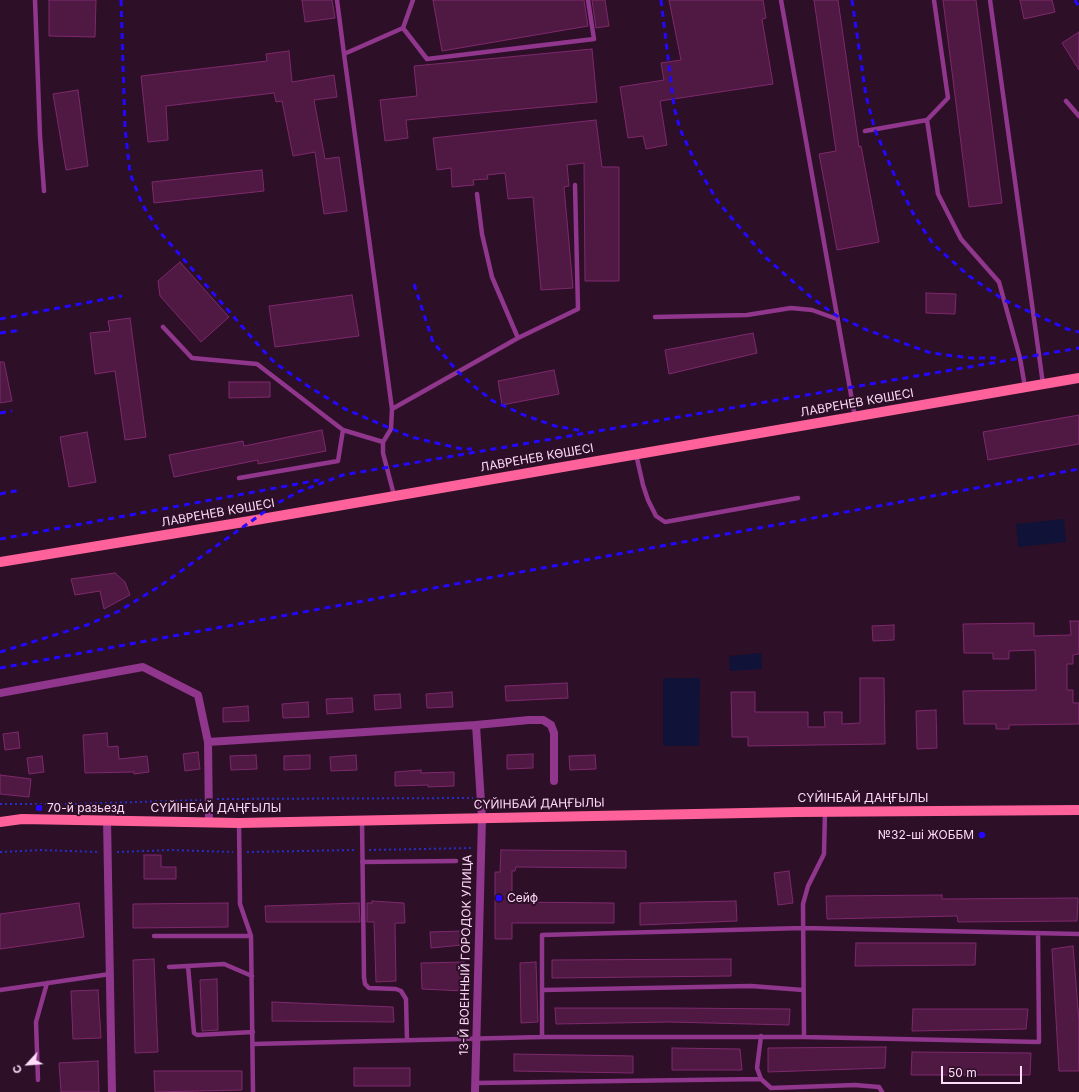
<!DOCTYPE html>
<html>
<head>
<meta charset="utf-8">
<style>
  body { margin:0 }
  #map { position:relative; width:1079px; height:1092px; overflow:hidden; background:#2d0f28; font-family:Inter,sans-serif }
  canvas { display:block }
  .north { position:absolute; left:8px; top:1044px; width:40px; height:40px; -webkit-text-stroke:3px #2d0f28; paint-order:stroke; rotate:244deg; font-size:11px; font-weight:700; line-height:16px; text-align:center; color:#ffdbfa }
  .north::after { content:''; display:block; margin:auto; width:14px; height:18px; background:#ffdbfa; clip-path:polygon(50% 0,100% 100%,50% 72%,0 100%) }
  .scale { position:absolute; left:941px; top:1066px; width:81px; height:18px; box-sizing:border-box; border:2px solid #ffdbfa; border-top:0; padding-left:5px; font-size:12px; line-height:14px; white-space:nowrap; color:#ffdbfa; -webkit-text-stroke:3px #2d0f28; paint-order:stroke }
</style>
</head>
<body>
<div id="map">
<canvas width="1079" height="1092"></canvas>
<div class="north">С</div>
<div class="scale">50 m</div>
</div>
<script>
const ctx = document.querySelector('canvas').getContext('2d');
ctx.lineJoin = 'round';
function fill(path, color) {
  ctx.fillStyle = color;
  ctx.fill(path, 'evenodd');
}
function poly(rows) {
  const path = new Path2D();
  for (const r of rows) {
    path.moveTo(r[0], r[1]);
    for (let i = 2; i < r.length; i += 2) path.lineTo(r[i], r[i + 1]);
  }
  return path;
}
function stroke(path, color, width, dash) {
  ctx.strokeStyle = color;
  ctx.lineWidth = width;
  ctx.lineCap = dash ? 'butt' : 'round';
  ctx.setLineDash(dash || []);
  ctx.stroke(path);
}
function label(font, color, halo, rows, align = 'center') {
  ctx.font = font + ' Inter,sans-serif';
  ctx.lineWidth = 4;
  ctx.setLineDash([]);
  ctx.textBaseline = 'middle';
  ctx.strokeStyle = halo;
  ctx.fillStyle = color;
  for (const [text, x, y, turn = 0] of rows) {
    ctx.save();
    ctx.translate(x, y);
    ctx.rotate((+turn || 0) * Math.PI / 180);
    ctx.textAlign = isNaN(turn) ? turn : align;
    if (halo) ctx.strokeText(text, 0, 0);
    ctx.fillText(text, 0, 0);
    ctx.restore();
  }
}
fill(poly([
  [1064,519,1066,542,1018,547,1016,524],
  [761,653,762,669,730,671,729,656],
  [663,678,700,678,699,746,663,746]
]), '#111238');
const building = poly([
  [49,0,96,0,95,37,49,36,49,0],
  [302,0,332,0,335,18,305,22,302,0],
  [433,0,584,0,588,26,442,51,433,0],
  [592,0,605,0,609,26,596,28,592,0],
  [669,0,763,0,766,18,762,19,773,84,660,101,667,145,646,149,643,136,628,138,620,87,664,80,661,63,681,60,669,0],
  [814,0,838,0,859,147,861,146,879,242,837,250,819,154,836,151,814,0],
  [943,0,976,0,1002,203,969,207,943,0],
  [1020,0,1052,0,1055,12,1024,19,1020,0],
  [1079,32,1079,70,1062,43,1079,32],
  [592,49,597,102,406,120,408,138,385,141,380,100,417,96,414,66,592,49],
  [289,51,292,82,334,75,337,97,314,100,325,159,339,157,347,211,324,214,315,152,293,156,282,101,276,102,274,93,166,106,168,140,148,142,141,76,267,61,266,54,289,51],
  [78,90,88,166,66,170,53,94,78,90],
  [596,120,602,167,619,167,619,281,585,281,584,163,567,165,569,186,564,187,573,288,541,290,533,197,508,199,505,173,487,175,488,179,473,180,474,185,452,187,451,168,437,170,433,138,596,120],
  [262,170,264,191,154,203,152,182,262,170],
  [180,262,229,317,201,342,160,296,158,281,180,262],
  [926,293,956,294,955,314,926,313,926,293],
  [352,295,359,336,275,347,269,306,352,295],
  [130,318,146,437,125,440,115,371,95,374,90,333,110,331,108,321,130,318],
  [753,333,757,353,669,374,665,350,753,333],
  [0,362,4,362,12,401,0,403,0,362],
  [554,370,559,394,502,405,498,381,554,370],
  [229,382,270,382,270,397,229,398,229,382],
  [1079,415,1079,444,988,460,983,432,1079,415],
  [322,430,326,451,258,464,258,460,174,477,169,455,243,441,244,446,322,430],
  [87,432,96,482,69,487,60,437,87,432],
  [115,573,125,582,130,595,104,609,100,591,75,595,71,579,115,573],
  [1070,621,1079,621,1079,654,1073,655,1073,664,1067,664,1067,690,1073,690,1073,703,1079,703,1079,724,1009,725,1009,729,996,729,996,724,964,724,963,691,1036,690,1035,650,1009,651,1009,659,993,659,993,653,964,653,963,624,1034,623,1034,636,1071,635,1070,621],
  [894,625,894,640,873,641,872,626,894,625],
  [860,678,884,678,885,744,748,746,748,737,732,737,731,692,755,692,755,712,808,712,808,727,825,727,824,712,842,712,842,724,860,723,860,678],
  [567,683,568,698,506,701,505,686,567,683],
  [452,692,453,707,427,708,426,694,452,692],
  [400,694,401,708,375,710,374,695,400,694],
  [352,698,353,712,327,714,326,699,352,698],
  [308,702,309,717,283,718,282,704,308,702],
  [248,706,249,721,223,722,223,708,248,706],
  [936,710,937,748,917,749,916,711,936,710],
  [18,732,20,748,5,750,3,734,18,732],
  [107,733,108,747,118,746,119,759,147,756,149,772,134,774,134,772,85,773,83,735,107,733],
  [198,752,200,769,185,771,183,754,198,752],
  [533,754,533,768,507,769,507,755,533,754],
  [256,755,257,769,231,770,230,756,256,755],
  [310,755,310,769,284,770,284,756,310,755],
  [356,755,357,770,331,771,330,757,356,755],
  [595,755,596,769,570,770,569,756,595,755],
  [42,756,44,772,29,774,27,758,42,756],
  [421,770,421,773,454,772,454,786,428,787,428,785,395,786,395,772,421,770],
  [0,775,31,779,29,797,0,794,0,775],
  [501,850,626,851,626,868,516,867,515,871,512,871,512,902,614,903,614,923,512,923,512,939,495,939,495,872,500,872,501,850],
  [144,855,161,855,161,867,176,867,176,879,144,879,144,855],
  [789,871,793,903,778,905,774,873,789,871],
  [942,895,942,899,1078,898,1077,921,958,922,957,916,827,919,826,896,942,895],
  [372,901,404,903,405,923,395,923,396,981,376,982,374,922,367,922,367,903,372,903,372,901],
  [736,901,737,921,640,925,640,903,736,901],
  [79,903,84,937,0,949,0,914,79,903],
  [228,903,228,927,133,928,133,904,228,903],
  [359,903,360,922,266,922,265,906,359,903],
  [462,931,462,945,431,948,430,932,462,931],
  [856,943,976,943,975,965,855,966,856,943],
  [1073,946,1079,1021,1079,1071,1059,1071,1052,949,1073,946],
  [154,959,158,1052,135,1053,133,960,154,959],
  [731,959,731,976,552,978,552,960,731,959],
  [464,962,465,991,422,989,421,963,464,962],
  [536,962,538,1022,521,1023,520,963,536,962],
  [217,979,218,1030,202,1031,200,980,217,979],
  [98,990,101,1038,73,1039,71,991,98,990],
  [272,1002,393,1007,394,1022,272,1021,272,1002],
  [555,1008,671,1008,790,1009,789,1025,670,1022,556,1024,555,1008],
  [913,1009,1028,1009,1026,1029,912,1031,913,1009],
  [886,1047,885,1068,768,1072,768,1048,886,1047],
  [672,1048,740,1049,742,1070,672,1070,672,1048],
  [912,1052,1031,1053,1030,1075,911,1075,912,1052],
  [514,1054,633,1056,633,1073,514,1071,514,1054],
  [98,1061,99,1092,61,1092,59,1063,98,1061],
  [354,1068,410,1068,410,1086,354,1086,354,1068],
  [154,1071,242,1071,242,1090,155,1092,154,1071]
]);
fill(building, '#501944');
stroke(building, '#7e296c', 1);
stroke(poly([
  [217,799,473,798],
  [0,804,73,804,201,800],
  [369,850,472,848],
  [0,852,40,850,99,852],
  [117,852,171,850,233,852],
  [247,852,355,850]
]), '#252dc9', 2, [2, 3]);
stroke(poly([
  [35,0,40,136,44,191],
  [337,0,344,54],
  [781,0,855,417],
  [990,0,1043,384],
  [403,28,427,59,594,39,588,0],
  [1066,101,1079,116],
  [927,120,938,194,961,239,999,282,1020,358,1025,387],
  [865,131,927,120,948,98,934,0],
  [477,194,482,234,492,277,518,338],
  [655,317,747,315,791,308,812,310,837,319],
  [163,327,192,358,257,364,343,430,383,442],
  [392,409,518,338,578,309,575,185],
  [636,454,643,485,648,500,656,516,665,522,798,498],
  [239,478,338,461,343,430],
  [394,495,383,453,383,442,391,429,392,409,344,54,403,28,413,0],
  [362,820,364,977,365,984,369,988,396,989,401,991,406,999,407,1040],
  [239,823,240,904,251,936,253,1092],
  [362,862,456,861],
  [154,936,251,936],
  [188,966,194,1033,197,1035,253,1032],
  [169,967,224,964,252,976],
  [0,990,110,974],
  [542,990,751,986,803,990],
  [761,1036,757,1068,761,1079,771,1088,855,1085,879,1087,882,1092],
  [542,1037,542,935,803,928,1079,934],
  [804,1037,1039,1042,1038,933],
  [253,1044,542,1037,804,1037,803,904,808,886,824,854,825,811],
  [38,1080,36,1022,47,983],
  [475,1083,761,1079]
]), '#90368c', 4.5);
stroke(poly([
  [0,693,143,667,198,695,208,742],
  [476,725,529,720,543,720,551,725,554,733,554,781],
  [107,820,112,1092],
  [209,823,208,742,476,725,482,818,475,1092]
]), '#90368c', 8);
stroke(poly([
  [0,562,250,521,1079,378],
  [0,822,22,819,239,823,797,812,1079,810]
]), '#ff629b', 10);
stroke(poly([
  [121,0,125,128,130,173,142,204,159,231,260,347,275,363,311,388,345,409,411,437,462,449,472,449],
  [661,0,674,107,680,129,698,168,718,202,765,257,812,298,837,316,867,330,931,353,971,358,996,358],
  [852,0,866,96,875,130,897,181,914,215,933,244,969,276,1004,300,1067,329,1079,332],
  [1075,0,1079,7],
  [414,284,433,342,457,371,475,387,493,401,524,415,555,426,583,431],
  [0,319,122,296],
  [0,333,22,330],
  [0,413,12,411],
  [0,494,20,490],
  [0,539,319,480],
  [0,652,87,625,119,611,160,586,274,505,298,492,343,475,1079,348],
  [0,668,1079,469]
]), '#2407ff', 3, [6, 5]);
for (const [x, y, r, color] of [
  [39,808,4,"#2407ff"],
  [982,835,4,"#2407ff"],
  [499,898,4,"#2407ff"]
]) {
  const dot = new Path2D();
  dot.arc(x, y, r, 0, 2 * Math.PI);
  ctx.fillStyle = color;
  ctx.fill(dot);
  stroke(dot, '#2d0f28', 1.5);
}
label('12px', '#ffdbfa', '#2d0f28', [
  ["ЛАВРЕНЕВ КӨШЕСІ",857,403,-10],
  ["ЛАВРЕНЕВ КӨШЕСІ",537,458,-10],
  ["ЛАВРЕНЕВ КӨШЕСІ",218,513,-10],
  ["СҮЙІНБАЙ ДАҢҒЫЛЫ",863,798],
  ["СҮЙІНБАЙ ДАҢҒЫЛЫ",539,804,-1],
  ["СҮЙІНБАЙ ДАҢҒЫЛЫ",216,808],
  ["13-Й ВОЕННЫЙ ГОРОДОК УЛИЦА",466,955,-89]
]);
label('12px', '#ffdbfa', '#2d0f28', [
  ["70-й разьезд",47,808],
  ["№32-ші ЖОББМ",974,835,"right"],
  ["Сейф",507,898]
], 'left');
</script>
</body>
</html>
